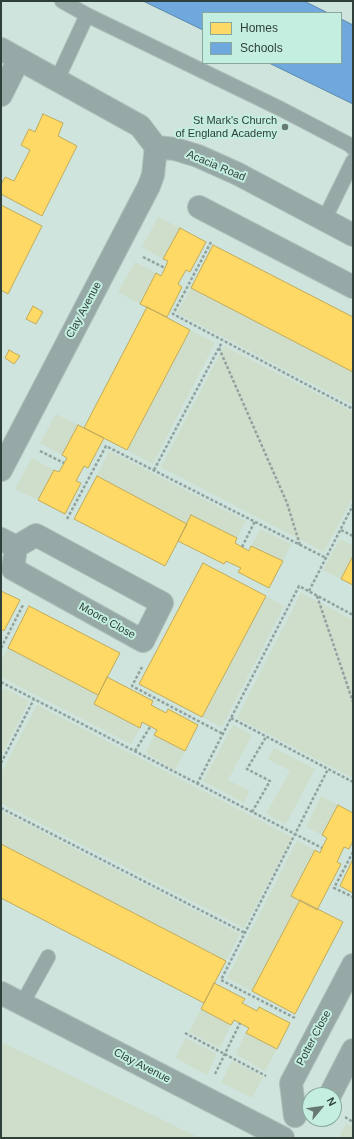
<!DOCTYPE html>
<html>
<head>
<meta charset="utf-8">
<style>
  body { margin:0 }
  #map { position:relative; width:354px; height:1139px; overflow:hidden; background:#cee4dc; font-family:Helvetica,sans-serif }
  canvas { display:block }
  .frame { position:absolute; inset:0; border:2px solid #2f403a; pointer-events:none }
  .legend { position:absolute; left:202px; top:12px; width:140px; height:52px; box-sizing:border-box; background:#c4eee0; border:1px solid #88a89e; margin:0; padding:5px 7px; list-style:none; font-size:12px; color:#2f403a }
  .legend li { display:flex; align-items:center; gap:8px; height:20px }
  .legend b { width:20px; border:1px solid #88a89e }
  .north { position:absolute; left:302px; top:1087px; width:40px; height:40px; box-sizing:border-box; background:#c4eee0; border:1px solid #88a89e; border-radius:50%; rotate:61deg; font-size:11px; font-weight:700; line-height:16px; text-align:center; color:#2f403a }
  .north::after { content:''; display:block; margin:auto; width:14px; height:18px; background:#677973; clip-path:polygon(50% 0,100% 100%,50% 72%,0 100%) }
</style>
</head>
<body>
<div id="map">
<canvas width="354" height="1139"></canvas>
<div class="frame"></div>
<ul class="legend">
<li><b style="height:11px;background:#ffd966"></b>Homes</li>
<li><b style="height:11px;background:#6fa8dc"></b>Schools</li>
</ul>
<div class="north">N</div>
</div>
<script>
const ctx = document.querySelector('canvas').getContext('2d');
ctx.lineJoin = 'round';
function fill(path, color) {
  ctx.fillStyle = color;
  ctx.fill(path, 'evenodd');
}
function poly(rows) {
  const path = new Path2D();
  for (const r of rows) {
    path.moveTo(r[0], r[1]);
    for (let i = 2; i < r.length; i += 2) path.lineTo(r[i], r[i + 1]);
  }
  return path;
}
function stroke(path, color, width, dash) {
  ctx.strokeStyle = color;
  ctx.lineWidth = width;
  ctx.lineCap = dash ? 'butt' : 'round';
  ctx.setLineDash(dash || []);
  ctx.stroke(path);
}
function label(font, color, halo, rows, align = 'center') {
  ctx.font = font + ' Helvetica,sans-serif';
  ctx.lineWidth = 4;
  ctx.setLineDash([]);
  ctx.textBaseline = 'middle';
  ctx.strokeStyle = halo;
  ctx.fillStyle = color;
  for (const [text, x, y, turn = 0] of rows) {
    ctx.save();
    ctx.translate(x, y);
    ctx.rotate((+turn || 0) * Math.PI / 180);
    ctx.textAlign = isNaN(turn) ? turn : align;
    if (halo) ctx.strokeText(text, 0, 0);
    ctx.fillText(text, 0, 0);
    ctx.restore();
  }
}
fill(poly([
  [158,217,180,228,163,259,142,247],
  [135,262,156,273,140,304,118,292],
  [191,288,353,372,353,405,177,313],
  [190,330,215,343,153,464,127,450],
  [224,346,353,412,353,497,324,552,161,467],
  [56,414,78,425,62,455,40,443],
  [109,451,246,521,237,538,192,515,187,524,97,476],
  [32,458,54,470,38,500,15,489],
  [260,529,291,544,283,561,251,546],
  [340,539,353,546,353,556,341,579,323,570],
  [301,593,353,620,353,778,237,718],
  [266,596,284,606,222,727,202,717],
  [8,648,98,695,94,704,140,728,131,744,1,677,1,660],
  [4,688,29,701,1,757,1,694],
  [37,705,292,837,244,928,1,803,1,773],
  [233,725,252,735,228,780,250,791,244,803,203,781],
  [154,735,185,751,175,770,146,753],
  [274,748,315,769,286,824,266,814,290,771,268,759],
  [321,796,338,805,322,835,306,827],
  [1,811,240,934,226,961,1,844],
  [297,841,315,850,291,895,300,900,252,991,227,978],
  [201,1009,231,1025,220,1048,189,1032],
  [246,1033,277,1049,265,1071,235,1054],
  [185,1038,217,1054,207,1075,176,1058],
  [1,1042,200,1138,1,1138],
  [232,1061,263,1077,252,1098,221,1082],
  [346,1123,353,1127,353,1138,339,1138]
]), '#cfdecb');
const homes = poly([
  [43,114,63,123,58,136,77,146,42,216,1,194,1,185,5,177,14,181,30,150,21,145,29,129,35,132,43,114],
  [1,205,42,226,8,294,1,290,1,205],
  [180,228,206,242,190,272,186,270,178,284,182,287,167,317,140,304,156,273,161,276,165,268,168,261,163,259,180,228],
  [213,245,353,317,353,372,191,288,213,245],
  [33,306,43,312,36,324,26,319,33,306],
  [147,307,190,330,127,450,84,428,147,307],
  [9,350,20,356,14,364,5,358,9,350],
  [78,425,104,438,88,468,84,466,76,481,81,483,65,514,38,500,54,470,59,472,67,458,62,455,78,425],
  [97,476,187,524,165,566,74,519,97,476],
  [191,515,237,538,235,543,249,551,251,546,283,561,269,588,238,572,241,568,226,561,224,564,178,541,191,515],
  [353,556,353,585,341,579,353,556],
  [203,563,266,596,202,717,139,684,203,563],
  [1,591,20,600,4,631,1,629,1,591],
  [29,606,120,653,98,695,8,648,29,606],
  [107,677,153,701,151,705,166,713,168,709,198,725,185,751,154,735,157,730,142,722,140,728,94,704,107,677],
  [338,805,353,813,353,841,349,849,344,847,337,862,341,864,317,910,291,896,315,850,320,853,322,848,327,838,322,835,338,805],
  [1,844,226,961,204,1003,1,898,1,844],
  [353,859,353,893,340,886,353,859],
  [300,900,343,922,295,1014,252,991,300,900],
  [214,983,245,999,242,1003,257,1011,259,1007,290,1023,277,1049,246,1033,249,1028,234,1020,231,1025,201,1009,214,983]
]);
fill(homes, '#ffd966');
stroke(homes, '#c1ab59', 1);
const schools = poly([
  [143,1,304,1,328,13,203,13,203,30,143,1],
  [341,19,353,25,353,104,269,63,341,63,341,19]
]);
fill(schools, '#6fa8dc');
stroke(schools, '#5c89ab', 1);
const service = poly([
  [62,1,87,15,281,109,350,145,353,148],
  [57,80,87,15],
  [324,220,353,161],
  [22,1004,48,957]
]);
const minor = poly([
  [1,49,140,126,156,147,175,149,198,156,238,174,353,235],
  [1,95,19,59],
  [199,207,353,287],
  [1,470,149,186,153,175,156,147],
  [1,539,16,547,13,569,143,641,162,603,36,535,16,547],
  [1,993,283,1138],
  [330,1095,353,1050],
  [295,1116,291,1083,353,965]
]);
stroke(service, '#adbeb8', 16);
stroke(minor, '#adbeb8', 24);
stroke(poly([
  [211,242,173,314,353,409],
  [143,257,165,268],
  [219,348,287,503,300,545],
  [40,451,64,463],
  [154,470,222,342],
  [67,519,106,446,326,558],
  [341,530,353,536],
  [242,547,255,521],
  [309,591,353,505],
  [317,596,353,702],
  [1,648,23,605],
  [142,667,132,686,223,734],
  [1,682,322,848],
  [231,718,353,782],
  [135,751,150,727],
  [1,763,34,699],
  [197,784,299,586,353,615],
  [1,808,245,933],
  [252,812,270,781,247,769,266,737],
  [353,852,334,888,353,897],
  [295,1018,221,980,328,769],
  [185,1033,266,1076],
  [215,1074,240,1023],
  [345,1117,353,1122]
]), '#92a2a0', 2.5, [3, 2]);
stroke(service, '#97a9a7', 14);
stroke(minor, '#97a9a7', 22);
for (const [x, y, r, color] of [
  [285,127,4,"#677973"]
]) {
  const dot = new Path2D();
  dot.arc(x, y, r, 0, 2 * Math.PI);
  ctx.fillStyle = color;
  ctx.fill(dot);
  stroke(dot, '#c4eee0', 1.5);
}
label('11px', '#2f403a', '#c4eee0', [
  ["St Mark's Church",277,121],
  ["of England Academy",277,134]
], 'right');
label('11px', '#2f403a', '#c4eee0', [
  ["Acacia Road",216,166,23],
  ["Clay Avenue",84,310,-62],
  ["Moore Close",107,621,29],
  ["Potter Close",314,1038,-62],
  ["Clay Avenue",142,1066,27]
]);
</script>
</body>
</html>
